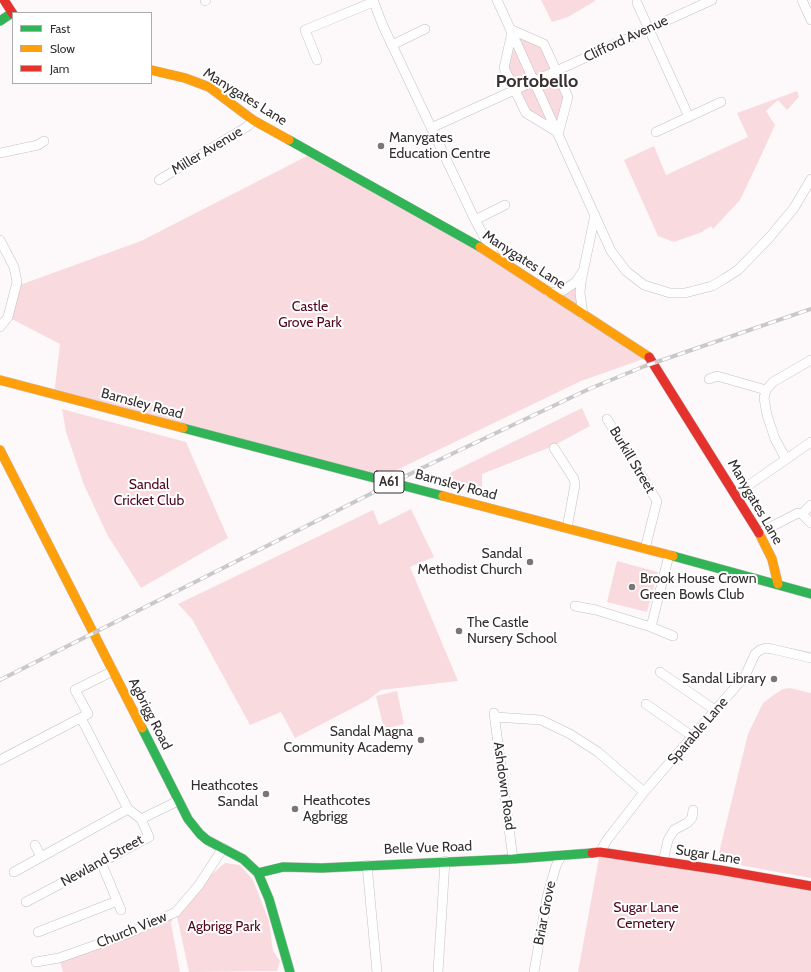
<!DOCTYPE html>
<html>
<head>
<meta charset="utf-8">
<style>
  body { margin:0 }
  #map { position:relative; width:811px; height:972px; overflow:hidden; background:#fdf9fa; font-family:Cabin,sans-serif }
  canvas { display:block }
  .legend { position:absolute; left:12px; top:12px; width:140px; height:72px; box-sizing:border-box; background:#fff; border:1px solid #adabac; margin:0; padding:5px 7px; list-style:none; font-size:12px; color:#332e2f }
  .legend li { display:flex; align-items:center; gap:8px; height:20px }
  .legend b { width:20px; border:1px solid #adabac }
</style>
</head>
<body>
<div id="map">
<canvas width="811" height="972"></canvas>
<ul class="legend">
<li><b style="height:5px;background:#30b455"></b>Fast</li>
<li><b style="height:5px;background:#ff9f0a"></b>Slow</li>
<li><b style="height:5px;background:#e5322d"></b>Jam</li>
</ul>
</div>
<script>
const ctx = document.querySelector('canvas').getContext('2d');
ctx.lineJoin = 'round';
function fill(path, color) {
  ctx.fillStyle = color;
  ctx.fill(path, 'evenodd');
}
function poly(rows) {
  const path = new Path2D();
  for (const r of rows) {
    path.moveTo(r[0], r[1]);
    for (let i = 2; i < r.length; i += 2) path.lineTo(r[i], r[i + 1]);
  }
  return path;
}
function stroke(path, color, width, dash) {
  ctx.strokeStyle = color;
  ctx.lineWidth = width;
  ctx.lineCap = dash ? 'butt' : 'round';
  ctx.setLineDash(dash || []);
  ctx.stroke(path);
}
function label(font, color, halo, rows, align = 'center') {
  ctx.font = font + ' Cabin,sans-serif';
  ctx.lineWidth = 4;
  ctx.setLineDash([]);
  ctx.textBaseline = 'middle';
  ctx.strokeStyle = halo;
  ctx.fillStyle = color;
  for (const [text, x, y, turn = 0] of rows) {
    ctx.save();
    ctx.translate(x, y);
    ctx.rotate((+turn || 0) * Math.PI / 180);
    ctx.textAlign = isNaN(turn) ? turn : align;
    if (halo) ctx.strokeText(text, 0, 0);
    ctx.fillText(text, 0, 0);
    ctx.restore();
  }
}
fill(poly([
  [541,0,595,0,595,1,568,17,552,22],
  [512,32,544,44,568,97,558,135,526,113,504,68],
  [797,91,799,97,787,110,778,100,766,111,775,125,760,158,740,200,713,229,711,226,702,232,674,242,658,236,624,160,654,146,666,175,748,137,737,113],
  [311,154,548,292,576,282,581,309,649,357,581,381,378,479,54,395,60,344,8,317,17,286,141,241],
  [582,408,590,426,553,446,482,474,482,494,456,486,450,473],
  [62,409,186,442,228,538,141,588,108,536,84,485,66,432],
  [411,509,434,557,410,567,458,681,381,690,368,700,295,738,281,712,250,725,192,619,178,604,373,510,379,525],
  [617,561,658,572,647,612,607,602],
  [790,688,811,693,811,878,717,861,748,734,763,703,775,694,783,689],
  [397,691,404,724,384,729,376,696],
  [600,852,811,886,811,972,578,972],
  [225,863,240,865,253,880,269,921,273,951,280,961,277,971,189,972,176,912,171,923,180,972,63,972,59,958,176,912,199,885]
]), '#f9dade');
const street = poly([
  [373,0,383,26,475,220,494,255],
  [497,0,611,251,626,271,644,285,670,293,685,293,712,286,724,279,738,270,769,238,794,208,811,179],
  [802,0,811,20],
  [205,1,206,0],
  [637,3,689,117],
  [510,29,544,44,568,97,558,135],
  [512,32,504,68,526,113,557,132],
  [392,45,425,29],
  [317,60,305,30,373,2],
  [431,128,712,0],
  [656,132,721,102],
  [0,153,38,145,44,141],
  [159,180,248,126,253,120],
  [475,220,505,205],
  [0,240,14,267,17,282,8,317,0,327],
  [548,292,557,293,564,290,576,282,581,274],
  [583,315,580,293,581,282,595,215],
  [709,379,717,376,766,390],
  [607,419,657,501,645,549],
  [554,448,574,479,575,485,567,528],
  [786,459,775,439,767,415,764,398,766,390,773,382,811,360],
  [736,494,811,442],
  [802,514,811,505],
  [759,533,798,513,802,514,811,523],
  [575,606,596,610,651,627,673,636],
  [651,627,669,555],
  [660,672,715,710],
  [646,704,692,736],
  [494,713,513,859],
  [495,717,541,720,570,734,598,752,644,792],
  [81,718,128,809,141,819],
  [0,760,88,714,75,690,113,671],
  [35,845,41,857],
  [600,852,607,840,644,792,745,676,755,654,760,650,766,648,772,649,811,658],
  [101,862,121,910],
  [663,862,668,840,674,830,687,823,692,818,693,810],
  [367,865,377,972],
  [14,872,128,809],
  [26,902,149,837,141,819,178,801],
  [38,932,117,901],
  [36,962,59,958,127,934,176,912,199,885,223,848],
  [438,972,445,861],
  [534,972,547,897,556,866,561,856]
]);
const fast = poly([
  [0,21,12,13],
  [289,140,480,247],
  [183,428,443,496],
  [673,556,811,594],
  [142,728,188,819,200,834,207,840,243,859,258,873,269,899,290,972],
  [258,873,283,867,322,868,513,859,592,853]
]);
const slow = poly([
  [151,70,185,78,209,87,253,120,289,140],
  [480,247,649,357],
  [0,380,183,428],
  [0,450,142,728],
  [443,496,673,556],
  [759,533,772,559,778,584]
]);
const jam = poly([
  [4,0,13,14],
  [649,357,759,533],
  [592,853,600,852,720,870,811,886]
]);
stroke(street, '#c5c0c1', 10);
stroke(fast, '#c5c0c1', 10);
stroke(slow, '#c5c0c1', 10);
stroke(jam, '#c5c0c1', 10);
stroke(street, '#fffefe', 9);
stroke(fast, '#30b455', 9);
stroke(slow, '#ff9f0a', 9);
stroke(jam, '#e5322d', 9);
const rail = poly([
  [0,680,422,468,589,389,645,366,811,309]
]);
stroke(rail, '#cac9ca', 4);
stroke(rail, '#fff', 2.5, [8]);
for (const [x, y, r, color] of [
  [381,146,4,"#7a7576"],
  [530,562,4,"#7a7576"],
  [632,587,4,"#7a7576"],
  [459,631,4,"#7a7576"],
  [774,679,4,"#7a7576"],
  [421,740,4,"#7a7576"],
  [266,794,4,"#7a7576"],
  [295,809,4,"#7a7576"]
]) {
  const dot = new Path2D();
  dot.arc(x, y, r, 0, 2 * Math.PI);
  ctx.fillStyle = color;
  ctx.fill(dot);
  stroke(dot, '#fff', 1.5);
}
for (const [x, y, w] of [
  [389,482,30]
]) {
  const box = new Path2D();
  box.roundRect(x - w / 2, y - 11, w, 22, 3);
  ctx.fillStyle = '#fff';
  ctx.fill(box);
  stroke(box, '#332e2f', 1);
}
label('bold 13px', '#332e2f', null, [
  ["A61",389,482]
]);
label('14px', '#332e2f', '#fff', [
  ["Clifford Avenue",626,39,-25],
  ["Manygates Lane",245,97,32],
  ["Miller Avenue",207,151,-31],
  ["Manygates Lane",524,260,33],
  ["Barnsley Road",142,404,15],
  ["Burkill Street",632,460,59],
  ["Barnsley Road",456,485,15],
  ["Manygates Lane",755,502,60],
  ["Agbrigg Road",150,714,63],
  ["Sparable Lane",698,731,-49],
  ["Ashdown Road",504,786,82],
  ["Belle Vue Road",428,848,-2],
  ["Sugar Lane",708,855,9],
  ["Newland Street",102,861,-29],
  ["Briar Grove",545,913,-79],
  ["Church View",132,930,-22]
]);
label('14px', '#332e2f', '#fff', [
  ["Manygates",389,138],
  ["Education Centre",389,154],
  ["Sandal",522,554,"right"],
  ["Methodist Church",522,570,"right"],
  ["Brook House Crown",640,579],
  ["Green Bowls Club",640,595],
  ["The Castle",467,623],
  ["Nursery School",467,639],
  ["Sandal Library",766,679,"right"],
  ["Sandal Magna",413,732,"right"],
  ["Community Academy",413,748,"right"],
  ["Heathcotes",258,786,"right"],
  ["Sandal",258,802,"right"],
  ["Heathcotes",303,801],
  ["Agbrigg",303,817]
], 'left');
label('14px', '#52051e', '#fff', [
  ["Castle",310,307],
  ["Grove Park",310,323],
  ["Sandal",149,485],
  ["Cricket Club",149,501],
  ["Sugar Lane",646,908],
  ["Cemetery",646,924],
  ["Agbrigg Park",224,927]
]);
label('bold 18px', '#3b3032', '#fff', [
  ["Portobello",537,82]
]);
</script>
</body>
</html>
